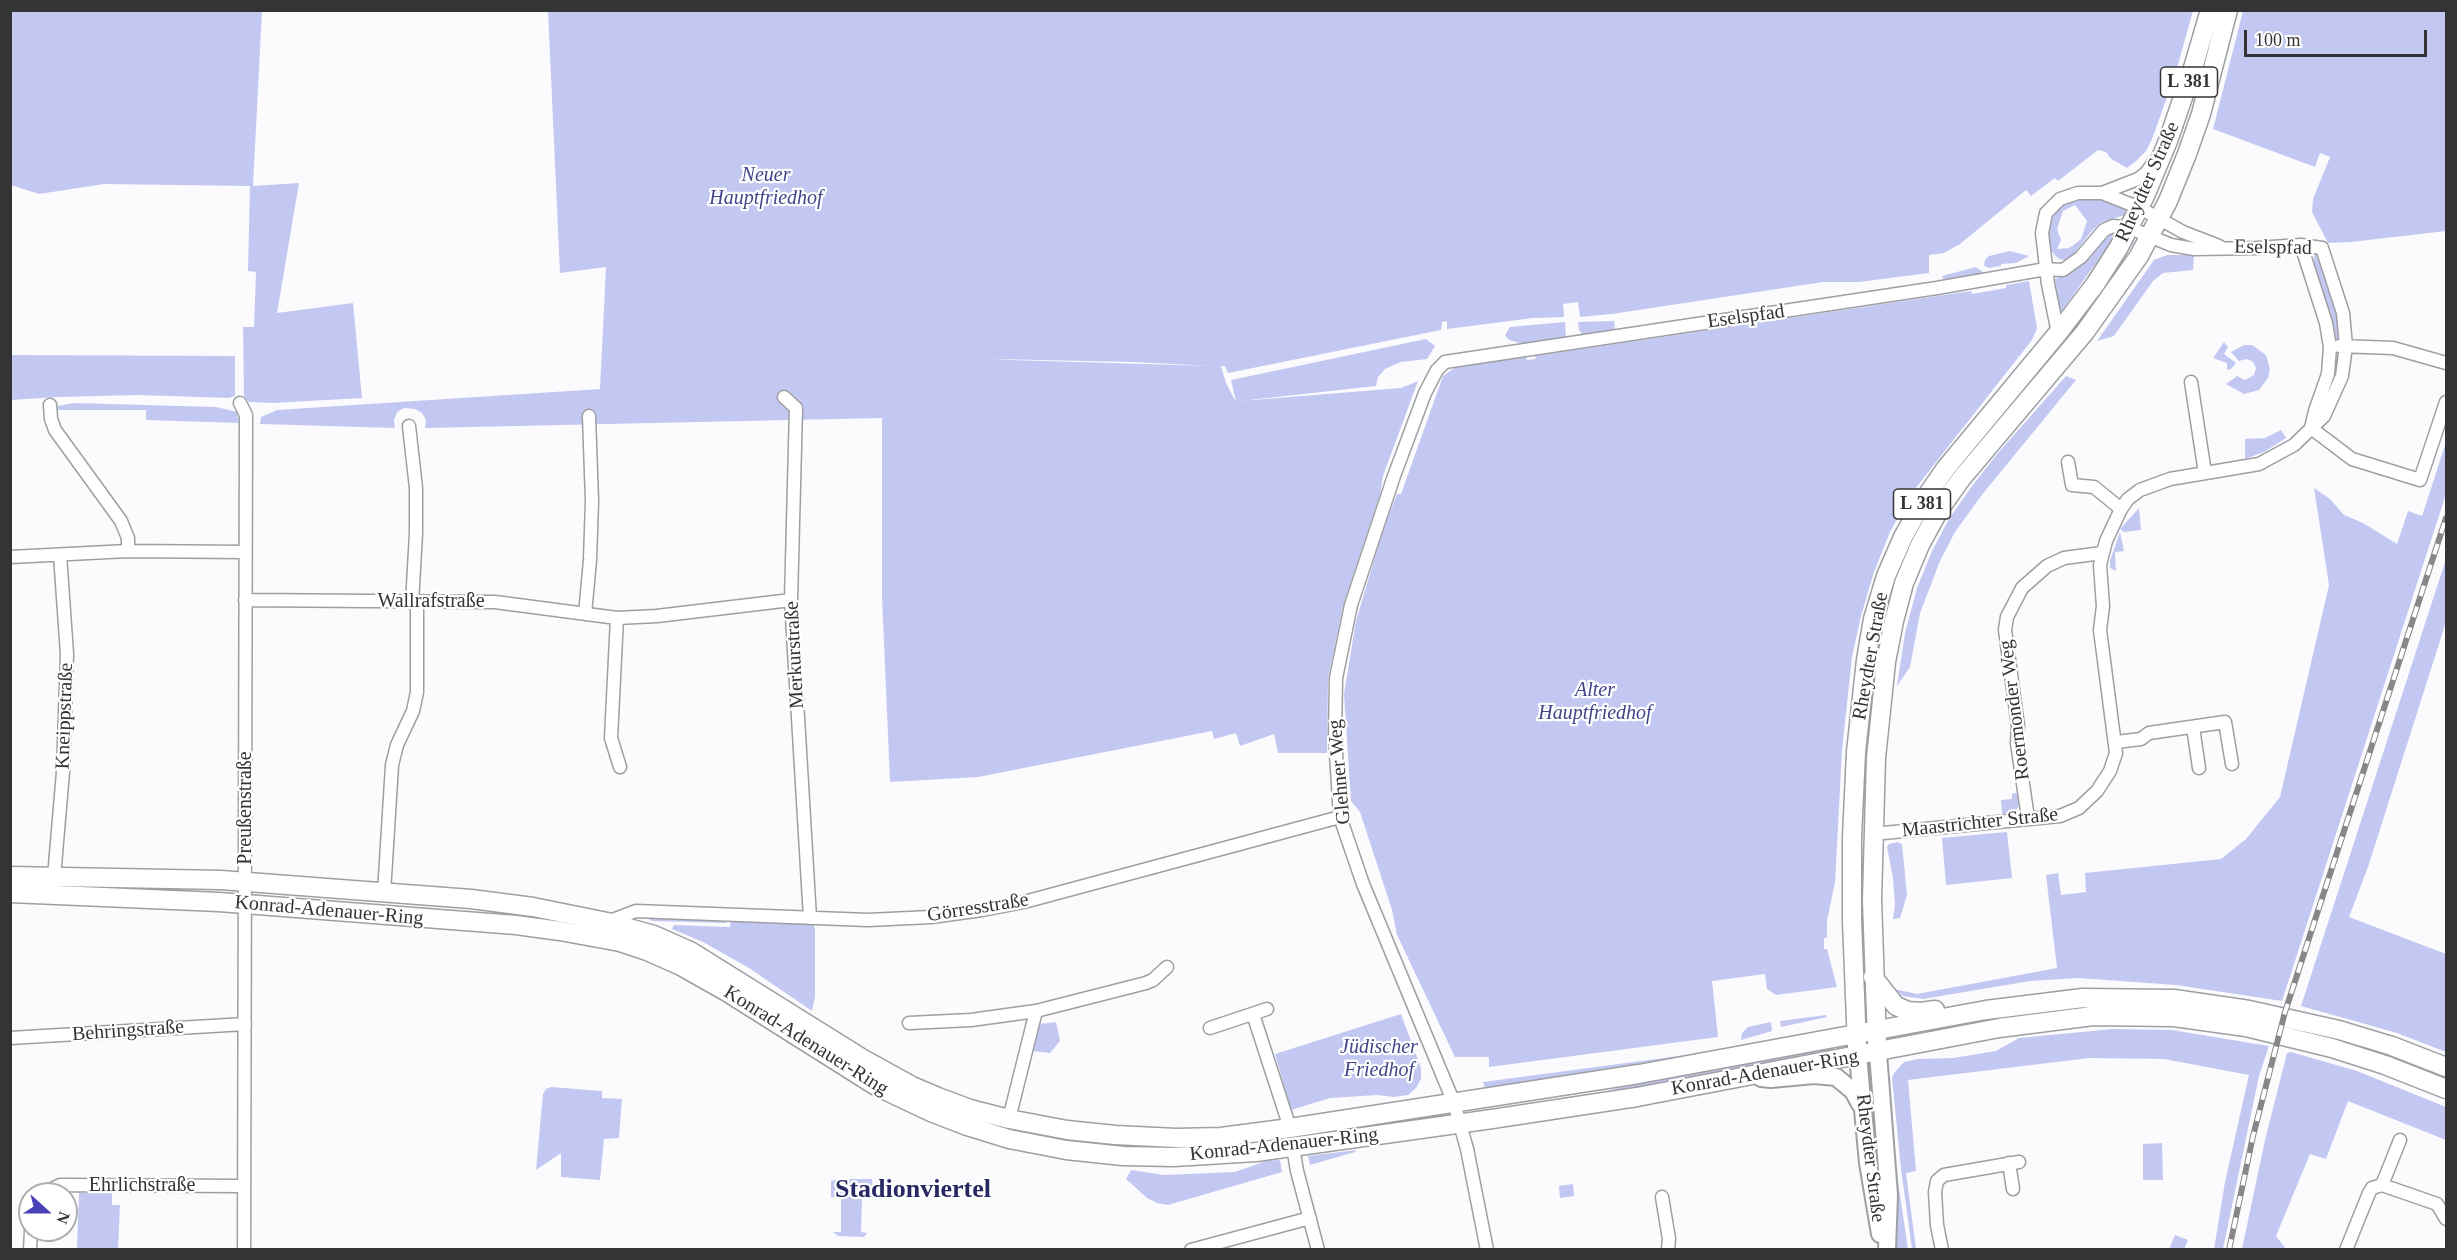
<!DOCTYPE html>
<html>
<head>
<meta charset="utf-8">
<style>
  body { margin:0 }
  #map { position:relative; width:2457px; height:1260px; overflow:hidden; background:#fbfbfe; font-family:Georgia,serif }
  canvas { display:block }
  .frame { position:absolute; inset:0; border:12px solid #343436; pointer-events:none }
  .north { position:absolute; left:18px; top:1182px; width:60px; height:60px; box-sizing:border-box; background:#fff; border:2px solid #aeaeaf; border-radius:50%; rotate:111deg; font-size:16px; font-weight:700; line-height:24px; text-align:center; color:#343436 }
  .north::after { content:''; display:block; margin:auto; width:21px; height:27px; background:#4941b7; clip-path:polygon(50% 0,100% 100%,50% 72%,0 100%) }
  .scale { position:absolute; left:2244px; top:30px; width:183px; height:27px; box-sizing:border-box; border:3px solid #343436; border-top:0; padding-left:8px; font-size:18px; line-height:21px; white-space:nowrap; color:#343436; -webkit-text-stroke:4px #fff; paint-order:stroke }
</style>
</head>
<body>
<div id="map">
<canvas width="2457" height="1260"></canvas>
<div class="frame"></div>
<div class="north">N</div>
<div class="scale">100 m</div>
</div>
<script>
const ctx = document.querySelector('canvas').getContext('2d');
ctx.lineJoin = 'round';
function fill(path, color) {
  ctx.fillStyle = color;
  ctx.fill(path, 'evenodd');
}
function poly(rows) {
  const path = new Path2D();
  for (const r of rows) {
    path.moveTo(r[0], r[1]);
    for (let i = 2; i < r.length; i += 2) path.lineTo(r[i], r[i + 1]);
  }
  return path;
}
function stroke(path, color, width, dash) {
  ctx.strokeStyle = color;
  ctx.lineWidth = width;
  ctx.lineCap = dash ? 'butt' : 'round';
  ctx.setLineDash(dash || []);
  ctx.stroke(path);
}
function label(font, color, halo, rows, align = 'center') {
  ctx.font = font + ' Georgia,serif';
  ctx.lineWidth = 4.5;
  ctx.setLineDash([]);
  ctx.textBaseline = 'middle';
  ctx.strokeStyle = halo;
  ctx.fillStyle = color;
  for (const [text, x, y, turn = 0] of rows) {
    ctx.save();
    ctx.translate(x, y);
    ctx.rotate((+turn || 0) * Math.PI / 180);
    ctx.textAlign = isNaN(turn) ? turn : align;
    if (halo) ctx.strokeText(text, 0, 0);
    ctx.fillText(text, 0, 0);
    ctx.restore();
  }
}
fill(poly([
  [10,11,262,11,253,186,299,183,277,313,353,303,362,398,273,403,249,402,244,396,243,327,254,327,256,272,248,271,250,186,104,184,39,194,11,185],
  [548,11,2193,11,2175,75,2152,139,2146,151,2136,161,2127,168,2110,158,2106,152,2098,150,2058,181,2055,178,2031,196,2026,190,1960,244,1944,253,1929,255,1929,273,1859,282,1823,282,1612,314,1580,317,1578,302,1563,304,1564,317,1533,318,1447,329,1447,321,1442,322,1441,330,1228,373,1225,366,1221,366,1226,383,1236,402,1231,380,1426,339,1435,346,1427,359,1401,362,1385,369,1378,377,1376,386,1240,401,1401,388,1418,381,1383,476,1380,495,1343,606,1328,678,1327,753,1278,753,1274,734,1240,746,1236,733,1214,739,1212,731,978,777,890,782,882,597,882,418,425,428,426,420,422,413,415,409,404,408,397,412,394,420,395,428,260,424,261,417,277,410,600,389,606,267,560,273],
  [992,359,1133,362,1212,366,1010,360],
  [2243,11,2446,11,2446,231,2351,242,2328,243,2312,212,2313,199,2330,157,2320,153,2315,167,2213,129],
  [2098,197,2119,205,2126,211,2125,215,2100,223,2090,233,2073,256,2066,260,2059,259,2050,250,2047,229,2049,219,2060,205,2074,199],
  [2075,205,2087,221,2081,239,2075,244,2069,248,2057,249,2061,240,2057,229,2063,211],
  [2114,232,2117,234,2107,253,2101,256,2058,316,2055,279,2078,268,2106,236],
  [2131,240,2134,242,2101,292,2039,376,1967,463,1889,620,1869,1011,1866,1012,1863,929,1866,738,1870,691,1881,617,1899,563,1928,508,1945,484],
  [2010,251,2029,256,2016,263,2001,264,2001,266,1989,268,1984,266,1985,260,1989,256],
  [2315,253,2318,253,2339,313,2340,338,2337,340,2334,339,2313,263],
  [2167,255,2194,255,2193,270,2163,273,2153,281,2114,336,2097,341,2154,260],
  [1976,267,1984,273,1944,280,1942,276],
  [2029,281,2037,328,2032,340,1911,494,1890,532,1874,572,1861,616,1852,657,1842,751,1835,882,1827,921,1827,938,1824,938,1824,949,1827,949,1837,987,1776,995,1767,989,1765,974,1712,981,1718,1037,1489,1067,1489,1057,1455,1057,1397,935,1392,910,1360,812,1351,801,1344,694,1356,621,1383,530,1397,494,1401,494,1443,376,1456,367,1526,357,1527,360,1536,359,1535,356,1971,291,1972,294,2006,288,2006,285],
  [1614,321,1615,330,1583,335,1579,330,1578,322],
  [1565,322,1566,337,1523,344,1509,340,1505,335,1510,327],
  [2224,342,2228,347,2224,354,2236,363,2231,369,2227,370,2227,363,2213,358],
  [2244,345,2252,345,2266,355,2270,369,2268,378,2259,390,2244,394,2226,384,2237,376,2245,380,2254,375,2256,368,2253,362,2247,359,2239,361,2231,352],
  [11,355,235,356,235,396,229,398,138,395,58,397,11,400],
  [2066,376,2076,380,1981,496,1955,532,1940,561,1920,613,1910,667,1897,686,1905,633,1917,588,1932,551,1949,519,1972,486,1998,453],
  [74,403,216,407,237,412,239,423,146,420,146,410,58,410,58,406],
  [2281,430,2286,438,2264,452,2245,459,2245,439,2265,438],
  [2446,442,2446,494,2282,1001,2176,985,2078,978,2030,981,1923,999,1903,996,1894,989,1917,994,2057,968,2046,875,2058,873,2061,895,2086,892,2085,873,2221,859,2246,839,2280,797,2329,585,2314,488,2330,499,2344,515,2363,523,2397,544,2408,511,2422,516],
  [2139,508,2141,530,2124,532,2120,529],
  [2120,532,2124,551,2115,552,2116,571,2110,568,2110,561],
  [2446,559,2446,622,2368,867,2349,917,2446,954,2446,1052,2397,1033,2301,1006],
  [2016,793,2018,794,2020,801,2018,808,2012,813,2002,814,2001,800,2012,799,2012,794],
  [2007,832,2012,878,1946,885,1942,838],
  [1898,842,1902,844,1907,895,1900,918,1893,919,1895,905,1893,878,1887,847,1889,844],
  [11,883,136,887,214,893,214,895],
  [643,917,727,919,726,923,653,921],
  [731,919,812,923,815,928,815,997,812,1011,749,968,703,942,672,929,674,925,730,927],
  [2090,1005,2107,1009,1900,1038,1995,1019],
  [1401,1014,1421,1068,1421,1079,1416,1088,1408,1095,1394,1097,1377,1095,1330,1098,1291,1110,1275,1054],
  [1826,1015,1827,1017,1781,1027,1780,1021],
  [1056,1022,1060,1041,1050,1053,1033,1051,1039,1024],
  [1771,1022,1772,1031,1741,1040,1742,1033,1748,1027],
  [2113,1029,2172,1030,2269,1046,2259,1076,2223,1249,2214,1249,2225,1182,2249,1075,2164,1059,2089,1058,1908,1080,1916,1171,1906,1173,1916,1249,1912,1249,1901,1169,1892,1078,1894,1073,1904,1062,1918,1059,1953,1058,1996,1051,2019,1038],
  [1833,1046,1834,1050,1587,1097,1635,1083],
  [1724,1050,1721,1053,1486,1091,1483,1082],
  [2291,1052,2357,1071,2446,1107,2446,1140,2348,1101,2326,1159,2310,1154,2276,1236,2286,1249,2242,1249,2265,1140,2287,1053],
  [551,1087,602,1091,602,1098,622,1099,619,1138,604,1139,600,1180,561,1177,561,1153,536,1170,543,1094,546,1089],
  [2162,1143,2163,1180,2143,1180,2143,1144],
  [1356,1150,1355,1152,1310,1165,1308,1156],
  [1280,1160,1282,1172,1168,1205,1157,1203,1147,1198,1126,1179,1131,1170,1164,1175,1235,1172,1266,1161],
  [1895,1174,1897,1174,1908,1249,1892,1250],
  [838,1179,872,1179,874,1198,862,1198,861,1232,867,1233,864,1237,838,1236,833,1232,841,1232,841,1198,831,1197,831,1181],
  [1573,1184,1574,1196,1560,1198,1559,1186],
  [79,1193,112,1193,112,1205,120,1205,118,1249,77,1249],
  [2175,1235,2188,1240,2184,1249,2169,1249]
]), '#c3c8f2');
const minor = poly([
  [2102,193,2138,179,2146,173,2154,162],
  [2301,245,2326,323,2330,347,2328,374,2315,411,2311,428],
  [2058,333,2048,284,2042,233,2046,213,2060,199,2078,193,2102,193,2140,208,2183,232,2219,246],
  [2339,346,2393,348,2446,363],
  [2191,382,2205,473],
  [784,397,796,408,791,600,810,918],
  [240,403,246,415,244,1250],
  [50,405,51,419,55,430,121,521,128,538,128,551],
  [409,426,416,488,416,533,412,603],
  [2311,428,2352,459,2420,480,2446,402],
  [2068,462,2072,485,2094,487,2121,509],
  [10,557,128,551,245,552],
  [245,600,495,602,617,618,657,616,791,600],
  [585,614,590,560,592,501,589,416],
  [617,618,611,738,620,767],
  [2193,727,2199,768],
  [2116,742,2141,739,2149,733,2225,722,2232,764],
  [2028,818,2017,743,2018,726,2005,630,2007,617,2022,588,2047,566,2064,558,2102,553],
  [54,877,63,772,67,654,60,555],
  [384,893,392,765,397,745,413,711,417,692,417,603],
  [607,922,636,911,868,920,931,917,982,910,1024,902,1340,817],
  [1253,1014,1290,1128],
  [909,1023,971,1020,1036,1011,1146,983,1153,980,1167,967],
  [1210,1028,1267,1009],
  [10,1038,245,1024],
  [1009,1119,1036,1011],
  [2400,1140,2382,1185,2437,1204,2446,1219],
  [1293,1147,1297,1171,1318,1250],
  [2009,1163,2013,1189],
  [42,1194,60,1185,244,1186],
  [1662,1197,1669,1239,1668,1250],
  [30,1250,31,1230],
  [1191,1250,1310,1218],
  [1487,1250,1467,1149,1454,1103,1363,884,1340,817,1335,737,1336,678,1351,605,1394,476,1425,393,1437,370,1445,362,1937,288,2046,269,2063,270,2081,257,2104,230,2113,226,2130,228,2171,245,2194,249,2257,248,2301,245,2322,248,2343,313,2346,346,2342,376,2324,416,2294,445,2259,464,2170,479,2140,490,2128,499,2121,509,2106,541,2100,565,2103,606,2100,630,2116,753,2110,771,2097,791,2079,808,2060,816,1873,834],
  [1942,1250,1937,1225,1935,1192,1937,1181,1944,1175,2019,1162],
  [2346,1250,2369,1193,2372,1188,2382,1185]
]);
const secondary = poly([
  [1878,1053,1889,1195,1887,1250],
  [1858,1056,1868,1163,1880,1234],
  [1761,1078,1771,1079,1814,1075,1836,1077,1853,1091,1860,1104]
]);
const primary = poly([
  [10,876,221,880,274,884,471,899,533,907,607,922,654,935,690,951,863,1059,912,1086,938,1097,970,1109,1009,1119,1067,1130,1115,1135,1176,1138,1221,1137,1290,1128,1639,1074,1986,1010,2083,998,2174,999,2249,1010,2339,1030,2392,1046,2446,1067],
  [10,893,219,902,516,925,560,931,620,942,647,951,681,966,727,992,876,1086,931,1112,967,1126,1009,1139,1066,1150,1123,1156,1174,1157,1256,1152,1492,1119,1637,1097,1999,1028,2093,1016,2174,1017,2246,1027,2332,1048,2385,1065,2446,1089],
  [1873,977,1896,1006,1908,1011,1921,1012,1935,1010],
  [1877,1042,1872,900,1876,758,1886,662,1894,621,1904,583,1920,545,1939,510,1961,479,2085,332,2139,256,2168,201,2187,154,2201,114,2228,10],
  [1857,1046,1852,921,1852,838,1856,752,1866,660,1873,619,1886,576,1903,537,1923,501,1946,468,2058,333,2096,283,2119,247,2145,196,2168,141,2193,68,2210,10]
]);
stroke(minor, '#9e9fa2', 15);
stroke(secondary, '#9e9fa2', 20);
stroke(primary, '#9e9fa2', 21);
stroke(minor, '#fff', 12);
stroke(secondary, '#fff', 16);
stroke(primary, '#fff', 18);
const rail = poly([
  [2229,1250,2253,1136,2285,1012,2446,518]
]);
stroke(rail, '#878789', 6);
stroke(rail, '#fff', 4, [11]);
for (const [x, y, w] of [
  [2189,82,57],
  [1922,504,57]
]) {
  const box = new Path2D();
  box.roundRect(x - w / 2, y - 15, w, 30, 4.5);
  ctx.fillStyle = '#fff';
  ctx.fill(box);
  stroke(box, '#343436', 1.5);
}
label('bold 18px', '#343436', null, [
  ["L 381",2189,82],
  ["L 381",1922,504]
]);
label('italic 20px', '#424489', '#fff', [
  ["Neuer",766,176],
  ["Hauptfriedhof",766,199],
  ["Alter",1595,691],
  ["Hauptfriedhof",1595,714],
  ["Jüdischer",1379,1048],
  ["Friedhof",1379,1071]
]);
label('20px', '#343436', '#fff', [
  ["Rheydter Straße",2148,182,-66],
  ["Eselspfad",2273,248,1],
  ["Eselspfad",1746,317,-8],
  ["Wallrafstraße",431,602],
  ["Merkurstraße",795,655,-93],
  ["Rheydter Straße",1871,656,-80],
  ["Roermonder Weg",2015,710,-97],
  ["Kneippstraße",65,716,-88],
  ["Glehner Weg",1340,772,-95],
  ["Preußenstraße",246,808,-90],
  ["Maastrichter Straße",1980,823,-6],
  ["Görresstraße",978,908,-9],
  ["Konrad-Adenauer-Ring",329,911,5],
  ["Behringstraße",128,1031,-4],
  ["Konrad-Adenauer-Ring",806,1041,32],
  ["Konrad-Adenauer-Ring",1765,1073,-10],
  ["Konrad-Adenauer-Ring",1284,1145,-6],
  ["Rheydter Straße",1870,1158,83],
  ["Ehrlichstraße",142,1186]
]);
label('bold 26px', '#282862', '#fff', [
  ["Stadionviertel",913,1190]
]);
</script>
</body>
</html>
